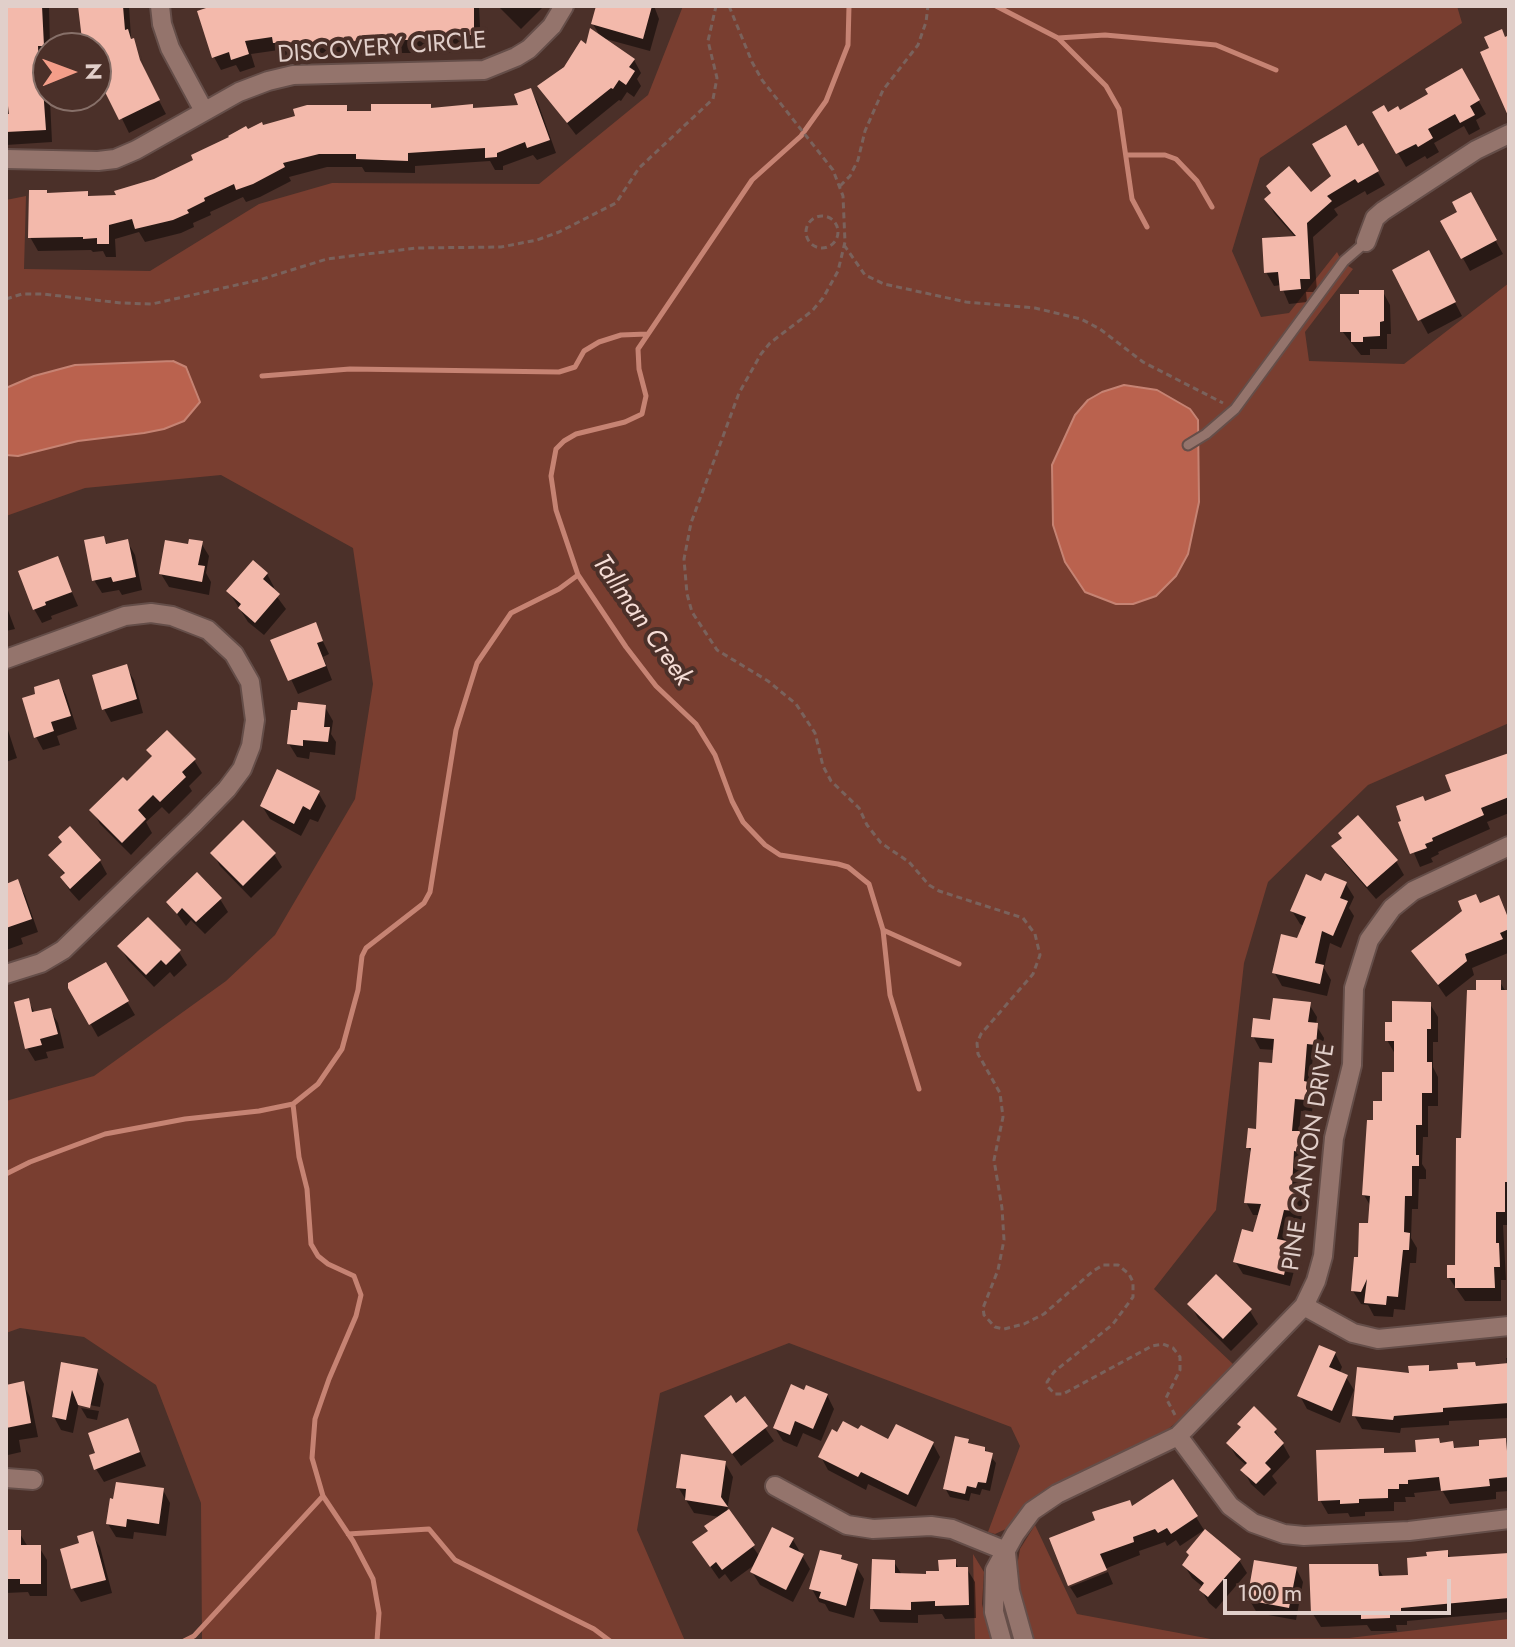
<!DOCTYPE html>
<html>
<head>
<meta charset="utf-8">
<style>
  body { margin:0 }
  #map { position:relative; width:1515px; height:1647px; overflow:hidden; background:#4b3029; font-family:Jost,sans-serif }
  canvas { display:block }
  .frame { position:absolute; inset:0; border:8px solid #e1cfca; pointer-events:none }
  .north { position:absolute; left:32px; top:32px; width:80px; height:80px; box-sizing:border-box; background:#4b3029; border:2px solid #877069; border-radius:50%; rotate:89deg; font-size:22px; font-weight:700; line-height:32px; text-align:center; color:#e1cfca }
  .north::after { content:''; display:block; margin:auto; width:28px; height:36px; background:#f49e89; clip-path:polygon(50% 0,100% 100%,50% 72%,0 100%) }
  .scale { position:absolute; left:1223px; top:1579px; width:228px; height:36px; box-sizing:border-box; border:4px solid #e1cfca; border-top:0; padding-left:10px; font-size:24px; line-height:28px; white-space:nowrap; color:#e1cfca; -webkit-text-stroke:6px #4b3029; paint-order:stroke }
</style>
</head>
<body>
<div id="map">
<canvas width="1515" height="1647"></canvas>
<div class="frame"></div>
<div class="north">N</div>
<div class="scale">100 m</div>
</div>
<script>
const ctx = document.querySelector('canvas').getContext('2d');
ctx.lineJoin = 'round';
function fill(path, color) {
  ctx.fillStyle = color;
  ctx.fill(path, 'evenodd');
}
function poly(rows) {
  const path = new Path2D();
  for (const r of rows) {
    if (r.length === 3) {
      path.moveTo(r[0] + r[2], r[1]);
      path.arc(r[0], r[1], r[2], 0, 2 * Math.PI);
      continue;
    }
    path.moveTo(r[0], r[1]);
    for (let i = 2; i < r.length; i += 2) path.lineTo(r[i], r[i + 1]);
  }
  return path;
}
function stroke(path, color, width, dash) {
  ctx.strokeStyle = color;
  ctx.lineWidth = width;
  ctx.lineCap = dash ? 'butt' : 'round';
  ctx.setLineDash(dash || []);
  ctx.stroke(path);
}
function label(font, color, halo, rows, align = 'center') {
  ctx.font = font + ' Jost,sans-serif';
  ctx.lineWidth = 8;
  ctx.setLineDash([]);
  ctx.textBaseline = 'middle';
  ctx.strokeStyle = halo;
  ctx.fillStyle = color;
  for (const [text, x, y, turn = 0] of rows) {
    ctx.save();
    ctx.translate(x, y);
    ctx.rotate((+turn || 0) * Math.PI / 180);
    ctx.textAlign = isNaN(turn) ? turn : align;
    if (halo) ctx.strokeText(text, 0, 0);
    ctx.fillText(text, 0, 0);
    ctx.restore();
  }
}
fill(poly([
  [683,6,1457,6,1462,23,1260,158,1232,251,1261,317,1289,313,1337,252,1342,262,1353,269,1305,332,1309,361,1404,364,1509,283,1509,723,1368,785,1268,882,1244,963,1216,1210,1154,1289,1234,1365,1183,1417,1167,1430,1044,1490,1024,1506,1006,1529,995,1534,988,1532,1020,1446,1011,1427,789,1343,660,1393,637,1530,685,1641,202,1641,201,1503,156,1385,84,1337,20,1328,6,1333,6,1101,94,1076,226,981,275,935,355,799,373,684,353,548,221,475,85,488,6,516,6,200,26,196,24,269,150,271,259,204,332,183,539,184,648,95],
  [1035,1525,1077,1614,1211,1639,1349,1638,1509,1619,1509,1641,1032,1641,1018,1597,1016,1572,1020,1549],
  [973,1554,984,1572,982,1604,991,1641,975,1641]
]), '#793e30');
const water = poly([
  [173,361,186,367,200,402,184,421,164,429,144,433,78,441,18,456,6,455,6,388,34,376,75,365,173,361],
  [1124,385,1157,390,1190,409,1198,420,1199,502,1188,554,1176,576,1156,596,1133,604,1116,604,1085,592,1065,562,1053,525,1052,465,1075,415,1088,400,1102,392,1124,385]
]);
fill(water, '#ba624e');
stroke(water, '#c68373', 2);
fill(poly([
  [6,6,49,6,50,48,48,59,44,59,48,96,53,96,54,100,50,100,52,142,6,145,6,116,11,116,11,103,6,103],
  [80,6,129,6,131,38,135,45,140,70,144,69,140,52,146,76,166,114,129,133,96,66,96,48,85,48],
  [218,6,479,6,481,48,460,48,460,53,400,53,398,49,373,49,373,54,283,56,279,50,251,54,255,67,240,72,236,65,221,70,214,57],
  [498,6,544,6,521,29],
  [604,6,654,6,659,19,650,51,602,38,634,60,641,73,637,79,641,86,634,97,627,92,621,101,619,100,576,135,539,86,601,38,593,24],
  [1462,71,1486,114,1476,120,1480,129,1469,135,1464,126,1434,143,1439,152,1427,159,1425,156,1406,167,1375,113,1400,112,1431,94],
  [530,90,538,103,556,153,537,160,533,155,503,166,503,170,495,170,490,161,415,166,415,173,365,172,362,167,327,167,289,177,291,181,260,197,246,202,243,197,210,212,211,215,193,223,194,227,181,233,145,242,139,232,115,239,116,257,106,257,103,251,93,252,91,250,38,251,30,237,48,195,87,193,90,198,118,197,155,181,247,132,263,127,346,107,349,113,472,106,474,110,521,107],
  [1362,145,1385,185,1367,195,1365,191,1334,209,1338,215,1313,237,1317,292,1306,292,1307,302,1289,304,1281,285,1274,286,1266,272,1296,238,1274,213,1266,199,1311,195,1333,177],
  [1470,195,1503,254,1470,271,1443,222,1460,213],
  [1436,266,1462,316,1428,334,1394,270],
  [1383,292,1390,305,1391,334,1387,334,1387,349,1370,349,1370,355,1361,355,1342,331],
  [103,538,108,545,127,541,135,555,142,590,122,595,119,590,102,593,94,580],
  [201,543,209,556,206,573,211,582,209,595,169,587,161,574,190,547],
  [57,558,78,606,51,616,52,619,42,623,34,609],
  [267,574,274,587,272,590,286,609,264,635,248,622,229,592],
  [6,605,15,629,6,631],
  [315,625,329,654,323,657,332,680,298,694,273,641],
  [126,667,134,680,143,713,111,722,104,709],
  [59,682,66,695,77,729,57,736,60,745,43,750,36,737,38,695],
  [325,707,333,721,331,734,336,742,335,755,310,752,309,759,297,757,289,744],
  [6,724,17,758,6,762],
  [149,750,194,760,202,773,189,786,192,791,169,814,162,807,146,822,152,833,131,855,100,824,92,810,127,784,153,758],
  [1509,755,1509,813,1487,822,1490,829,1438,852,1439,854,1431,858,1433,862,1420,867,1401,823,1425,803,1454,792],
  [318,792,326,806,318,822,310,819,301,836,270,819,262,806],
  [1334,847,1396,861,1404,875,1376,899,1342,860],
  [213,853,274,854,282,867,251,898,220,866],
  [51,855,100,861,107,874,79,901,70,891,62,878,65,875],
  [17,882,25,895,38,932,21,938,23,944,6,950,6,886],
  [1322,883,1346,884,1354,897,1349,908,1354,916,1341,948,1330,943,1324,968,1331,980,1327,996,1282,986,1274,972,1299,940,1304,926,1300,924,1292,911],
  [1498,897,1509,919,1508,953,1472,968,1474,975,1446,997,1414,951,1480,905],
  [220,899,228,912,205,934,191,920,186,926,168,902],
  [120,947,179,952,187,965,174,977,170,972,154,987,128,960],
  [105,964,135,1015,98,1037,70,988],
  [1500,982,1506,992,1509,992,1509,1225,1503,1225,1506,1280,1501,1280,1501,1301,1465,1301,1449,1278,1457,1267,1463,1140,1478,992],
  [28,1001,35,1013,50,1010,58,1023,64,1048,46,1052,48,1058,35,1061,27,1048],
  [1309,1004,1317,1017,1316,1025,1324,1038,1322,1056,1313,1055,1310,1090,1314,1096,1312,1112,1301,1111,1299,1133,1306,1146,1305,1163,1301,1163,1298,1194,1303,1202,1301,1223,1291,1222,1286,1243,1293,1255,1290,1265,1294,1271,1290,1286,1243,1274,1235,1261,1255,1235,1260,1215,1253,1215,1246,1202,1252,1154,1248,1147,1258,1131,1275,1050,1260,1049,1253,1036,1272,1023],
  [1430,1004,1438,1017,1438,1042,1433,1042,1433,1067,1438,1077,1438,1106,1428,1106,1428,1137,1423,1137,1422,1164,1426,1170,1426,1179,1419,1179,1418,1209,1412,1209,1411,1238,1417,1248,1416,1263,1410,1263,1405,1310,1394,1309,1393,1317,1374,1316,1368,1305,1361,1304,1353,1291,1370,1225,1371,1207,1364,1195,1375,1122,1396,1074,1395,1054,1387,1040,1394,1024],
  [1216,1277,1250,1311,1258,1324,1231,1351,1198,1318,1190,1304],
  [1335,1353,1342,1367,1339,1374,1346,1377,1354,1390,1340,1423,1307,1409,1300,1396],
  [1506,1358,1509,1358,1509,1418,1449,1421,1449,1425,1401,1428,1400,1433,1362,1429,1354,1415,1411,1375,1428,1367,1431,1373,1507,1365],
  [63,1365,97,1371,104,1384,100,1407,79,1403,73,1433,61,1430,54,1417],
  [23,1383,30,1397,38,1437,19,1440,21,1452,8,1455,6,1387],
  [805,1393,827,1395,834,1409,821,1441,803,1433,797,1447,783,1441,775,1428],
  [745,1399,774,1441,741,1466,714,1429],
  [81,1408,99,1411,97,1420,87,1418],
  [127,1420,146,1466,104,1482,96,1469,98,1454],
  [1275,1430,1290,1457,1272,1476,1277,1483,1264,1496,1251,1484,1243,1470,1247,1466,1236,1456,1228,1443],
  [1509,1440,1509,1491,1496,1492,1496,1499,1450,1504,1442,1490,1414,1493,1415,1497,1405,1497,1406,1502,1394,1502,1394,1511,1365,1512,1365,1516,1350,1517,1348,1513,1328,1514,1320,1500,1382,1450,1385,1454,1418,1454,1441,1444,1452,1443,1456,1450,1481,1448,1481,1442],
  [968,1441,970,1445,984,1448,996,1463,990,1491,982,1489,980,1495,971,1493,969,1501,950,1497,945,1488],
  [889,1442,933,1444,940,1457,916,1507,868,1484,866,1490,828,1470,821,1457],
  [725,1463,733,1477,727,1510,760,1557,793,1540,810,1569,793,1602,760,1585,752,1572,757,1563,731,1582,725,1574,719,1579,703,1556,710,1532,720,1517,694,1513,678,1487],
  [163,1490,170,1503,166,1536,134,1532,133,1539,116,1537,108,1524],
  [1132,1508,1196,1517,1204,1530,1180,1546,1176,1540,1167,1546,1165,1542,1139,1551,1140,1555,1069,1583],
  [19,1532,28,1547,39,1547,47,1560,47,1596,30,1596,28,1592,6,1593,6,1545],
  [92,1534,100,1547,112,1593,81,1602,73,1589,62,1550,81,1545],
  [1447,1552,1451,1559,1509,1555,1509,1612,1407,1621,1407,1625,1396,1625,1397,1631,1371,1631,1367,1625,1321,1627,1313,1614,1377,1566,1384,1578,1411,1577],
  [841,1557,844,1562,856,1566,864,1579,854,1618,829,1611,825,1604,819,1602,812,1589],
  [1239,1560,1247,1573,1216,1609,1209,1603,1201,1590,1203,1587,1192,1578,1184,1565],
  [955,1561,959,1569,967,1569,975,1582,976,1618,945,1619,942,1614,918,1615,918,1623,880,1622,872,1608,894,1562,902,1575,928,1576,941,1573],
  [1296,1568,1303,1582,1296,1620,1257,1613,1249,1599],
  [1108,1572,1113,1584,1077,1598,1070,1587]
]), '#0007');
stroke(poly([
  [849,6,848,45,826,101,801,136,752,180,638,349,639,369,646,396,642,414,625,422,576,434,564,441,556,449,551,476,556,510,578,575,626,647,656,686,696,724,715,755,732,801,743,822,765,845,780,855,838,864,848,867,869,884,883,930,890,995,919,1089],
  [996,6,1058,38,1106,86,1119,109,1132,199,1147,227],
  [1058,38,1105,35,1216,45,1276,70],
  [1127,155,1165,155,1176,159,1197,181,1212,207],
  [262,376,350,369,559,372,575,367,584,351,599,342,621,335,647,334],
  [883,930,959,964],
  [6,1174,30,1162,105,1134,185,1119,259,1111,293,1104],
  [348,1534,429,1529,455,1560,594,1629,610,1641],
  [184,1641,194,1636,323,1496],
  [377,1641,379,1613,373,1579,353,1541,323,1496,312,1458,315,1419,329,1379,356,1316,361,1295,354,1276,328,1264,318,1256,311,1244,307,1189,299,1157,293,1104,318,1084,342,1049,358,990,362,956,366,948,424,903,430,892,456,730,477,663,511,613,559,589,578,575]
]), '#c68373', 5);
fill(poly([
  [6,6,42,6,44,46,38,46,39,75,46,75,47,87,43,88,46,130,6,132,6,114,9,114,6,90],
  [78,6,123,6,125,30,128,29,131,39,134,38,140,60,160,100,119,120,103,88,98,64,96,65,96,48,83,48],
  [212,6,474,6,474,35,453,35,453,40,391,40,391,36,366,36,366,41,273,43,272,37,245,41,249,54,231,60,229,52,212,58,197,11],
  [596,6,652,6,643,39,591,24],
  [590,28,635,59,629,67,635,71,626,85,619,80,613,89,611,88,567,123,537,86,564,67,581,40,586,44],
  [1502,29,1505,37,1509,35,1509,118,1480,52,1489,48,1484,37],
  [1462,68,1480,100,1470,106,1475,115,1460,123,1455,114,1428,129,1433,138,1418,147,1416,144,1396,154,1372,112,1384,105,1388,112,1398,106,1400,110,1428,94,1425,89],
  [531,88,550,140,527,148,525,142,497,153,497,157,485,158,485,148,408,153,408,161,356,159,356,154,319,154,283,163,285,167,253,184,236,190,234,184,204,198,205,201,187,210,189,213,173,220,135,229,132,219,109,225,109,244,97,244,97,238,83,239,83,237,28,238,29,190,47,190,47,193,88,191,88,196,116,195,114,191,154,179,193,160,191,155,229,137,228,136,246,126,248,129,262,122,263,125,295,116,293,109,307,105,347,105,347,111,371,111,371,104,431,104,431,108,473,104,473,108,518,105,514,94],
  [1346,125,1358,146,1363,143,1379,171,1358,183,1355,179,1327,196,1332,201,1307,223,1310,279,1300,279,1301,289,1280,291,1278,272,1264,273,1262,238,1296,236,1264,199,1271,193,1266,186,1289,166,1311,192,1331,176,1312,144],
  [1471,192,1497,240,1461,259,1440,221,1457,212,1452,202],
  [1429,250,1456,302,1418,321,1392,270],
  [1359,290,1384,290,1384,321,1380,322,1380,336,1363,337,1363,342,1351,342,1351,332,1340,332,1340,294,1359,294],
  [104,536,106,544,128,539,136,577,113,582,111,577,92,581,84,540],
  [189,539,203,541,198,565,205,566,202,582,159,574,165,540,188,544],
  [58,556,72,592,45,602,46,605,33,610,18,571],
  [253,560,268,573,263,579,280,594,255,623,238,608,241,604,226,591],
  [316,622,323,641,317,643,326,666,288,681,270,640],
  [127,664,137,699,102,710,92,675],
  [59,679,71,716,51,722,54,731,34,738,22,698,35,694,34,687],
  [298,702,326,705,324,727,330,727,328,742,303,740,303,746,287,744,291,710,297,710],
  [167,730,196,759,182,772,186,777,160,802,153,795,138,810,146,819,122,843,89,810,123,777,127,781,152,756,146,750],
  [1509,753,1509,797,1481,808,1484,815,1432,838,1433,841,1425,844,1427,848,1410,854,1398,822,1401,821,1396,806,1423,796,1425,801,1451,791,1445,775],
  [277,769,320,791,310,810,303,806,294,824,260,806],
  [1358,815,1398,860,1367,887,1331,846,1342,838,1338,833],
  [243,820,276,853,243,886,210,853],
  [70,826,101,860,70,889,60,877,65,873,48,855,62,842,58,837],
  [197,872,222,898,196,922,182,908,177,914,166,902],
  [1325,873,1347,882,1340,898,1348,901,1333,936,1322,931,1315,963,1324,965,1320,984,1272,973,1281,934,1297,938,1306,917,1290,911,1306,874,1321,881],
  [18,879,32,919,6,928,6,884],
  [1476,894,1480,903,1499,895,1509,920,1509,929,1500,933,1503,939,1465,954,1467,961,1438,985,1411,951,1462,911,1458,901],
  [148,917,181,950,166,965,161,960,146,975,117,946],
  [106,962,129,1001,89,1025,68,988,68,983],
  [1476,980,1501,980,1501,990,1509,990,1509,1182,1505,1182,1505,1212,1496,1212,1496,1243,1499,1243,1500,1267,1494,1267,1495,1288,1455,1288,1455,1278,1447,1278,1447,1265,1455,1265,1456,1138,1461,1138,1467,990,1476,990],
  [29,998,32,1012,51,1008,58,1034,40,1039,42,1045,25,1049,14,1002],
  [1273,998,1311,1002,1308,1022,1318,1023,1316,1045,1307,1044,1304,1081,1308,1082,1306,1100,1295,1099,1292,1131,1300,1131,1299,1152,1294,1151,1292,1187,1297,1188,1295,1211,1284,1210,1277,1239,1287,1241,1283,1256,1288,1257,1284,1275,1233,1262,1242,1229,1253,1232,1261,1204,1244,1203,1251,1148,1246,1148,1248,1128,1256,1129,1259,1062,1272,1063,1274,1039,1251,1037,1253,1018,1270,1020],
  [1392,1001,1431,1002,1431,1029,1427,1029,1427,1062,1432,1062,1432,1093,1422,1093,1422,1125,1416,1125,1416,1155,1419,1155,1419,1166,1412,1166,1412,1196,1405,1196,1404,1232,1410,1233,1409,1250,1403,1250,1398,1297,1387,1296,1386,1305,1364,1303,1367,1279,1361,1292,1351,1291,1354,1257,1358,1257,1359,1223,1368,1223,1370,1196,1362,1195,1367,1120,1373,1120,1373,1101,1382,1101,1382,1072,1394,1072,1394,1041,1385,1041,1385,1022,1392,1022],
  [1216,1274,1252,1309,1223,1339,1187,1304],
  [1319,1345,1336,1352,1329,1367,1348,1375,1332,1411,1297,1396],
  [61,1362,98,1369,90,1408,78,1405,72,1390,66,1420,52,1417],
  [1475,1362,1476,1366,1509,1363,1509,1403,1443,1408,1443,1412,1394,1416,1393,1420,1352,1416,1357,1367,1409,1373,1408,1366,1429,1365,1429,1371,1458,1369,1457,1363],
  [24,1381,31,1423,6,1428,6,1385],
  [791,1384,804,1390,806,1385,828,1394,813,1429,795,1421,790,1435,773,1428],
  [731,1395,736,1403,745,1396,768,1426,732,1454,704,1416],
  [1254,1406,1277,1429,1274,1432,1284,1443,1265,1463,1271,1469,1256,1484,1240,1470,1247,1463,1226,1443,1241,1427,1237,1424],
  [128,1418,140,1452,94,1470,89,1455,95,1453,88,1433],
  [843,1421,858,1429,861,1425,888,1439,896,1424,934,1442,908,1495,861,1472,858,1477,818,1457,832,1429,837,1432],
  [955,1436,969,1439,968,1443,985,1447,985,1451,993,1453,986,1483,978,1482,976,1488,967,1486,965,1494,943,1489],
  [1439,1438,1440,1443,1453,1441,1454,1448,1479,1446,1479,1440,1506,1438,1509,1477,1489,1479,1490,1486,1441,1491,1439,1477,1408,1480,1408,1484,1399,1484,1399,1489,1388,1489,1388,1498,1359,1499,1359,1503,1340,1504,1340,1500,1318,1501,1316,1450,1384,1448,1384,1453,1416,1452,1415,1440],
  [681,1454,726,1461,721,1497,728,1507,685,1500,686,1489,676,1488],
  [1173,1479,1198,1516,1171,1534,1167,1528,1158,1533,1155,1529,1133,1537,1134,1542,1100,1554,1107,1570,1068,1586,1049,1538,1095,1520,1092,1512,1130,1500,1132,1506],
  [116,1482,164,1488,159,1524,127,1519,126,1527,106,1524,110,1498,113,1499],
  [729,1509,755,1545,722,1570,716,1562,710,1567,692,1542,708,1531,704,1526],
  [772,1527,794,1538,789,1547,804,1554,786,1590,750,1572],
  [1205,1529,1241,1559,1208,1597,1199,1590,1204,1583,1182,1565,1189,1555,1186,1552],
  [6,1530,21,1530,21,1545,41,1545,41,1584,20,1584,20,1579,6,1579],
  [93,1531,106,1580,71,1589,60,1549,79,1543,77,1536],
  [820,1550,842,1555,841,1559,858,1564,846,1606,819,1598,821,1592,809,1589],
  [1448,1550,1448,1557,1509,1553,1509,1598,1401,1608,1401,1612,1390,1612,1390,1618,1361,1619,1361,1612,1311,1614,1309,1564,1378,1564,1379,1576,1408,1575,1407,1558,1427,1556,1426,1552],
  [872,1559,895,1560,895,1573,926,1574,926,1571,939,1571,938,1560,956,1559,956,1567,968,1567,969,1605,935,1606,935,1601,911,1602,911,1610,870,1609],
  [1254,1560,1297,1567,1289,1608,1247,1600]
]), '#f3b9ab');
const lane = poly([
  [1188,445,1206,434,1235,409,1344,261,1366,242]
]);
const street = poly([
  [160,6,162,24,170,48,204,111],
  [6,159,98,161,115,159,136,150,239,92,268,81,293,75,484,70,516,57,529,49,552,26,564,6],
  [1366,242,1375,218,1383,211,1476,150,1509,134],
  [6,659,125,616,151,613,172,616,208,630,234,654,250,682,255,720,251,746,242,769,227,789,194,823,63,950,41,963,6,974],
  [1304,1306,1353,1333,1378,1339,1509,1326],
  [1178,1436,1230,1506,1253,1523,1284,1534,1304,1536,1409,1531,1509,1519],
  [6,1478,33,1480],
  [775,1486,847,1525,873,1529,931,1526,952,1529,1006,1551],
  [1006,1553,1010,1591,1024,1641],
  [1002,1641,994,1612,995,1570,1015,1534,1032,1511,1057,1494,1178,1436,1304,1306,1316,1281,1323,1256,1334,1138,1352,1065,1354,988,1369,940,1392,908,1413,891,1509,846]
]);
stroke(lane, '#654e49', 13);
stroke(street, '#654e49', 22);
stroke(poly([
  [729,6,752,62,762,80,833,170,843,196,845,242,838,271,823,298,812,311,770,343,761,354,739,393,691,523,684,559,687,594,692,612,717,650,768,681,796,704,815,733,823,766,831,781,859,808,867,825,881,843,909,862,929,885,939,891,1023,918,1035,934,1040,955,1033,974,981,1034,977,1043,978,1054,1000,1093,1003,1117,994,1160,1002,1208,1004,1240,998,1270,983,1308,984,1315,995,1327,1004,1329,1024,1324,1044,1314,1093,1271,1103,1265,1118,1265,1129,1274,1133,1282,1133,1297,1113,1324,1054,1372,1047,1382,1048,1387,1055,1394,1063,1394,1152,1346,1163,1344,1173,1348,1180,1357,1180,1370,1166,1398,1175,1415],
  [840,186,850,176,858,160,865,131,883,90,918,45,926,22,928,6],
  [822,232,16],
  [844,245,865,275,884,284,966,302,1035,308,1081,319,1100,329,1143,362,1223,403],
  [6,299,22,294,43,294,121,303,152,304,259,280,327,259,416,248,501,247,537,240,559,232,616,203,639,168,713,99,717,78,708,41,716,6]
]), '#7a625c', 3, [6, 4]);
stroke(lane, '#94746c', 9);
stroke(street, '#94746c', 18);
label('24px', '#e1cfca', '#4b3029', [
  ["DISCOVERY CIRCLE",382,49,-4],
  ["PINE CANYON DRIVE",1310,1157,-81]
]);
label('italic 26px', '#f6ddd6', '#4b3029', [
  ["Tallman Creek",641,621,55]
]);
</script>
</body>
</html>
